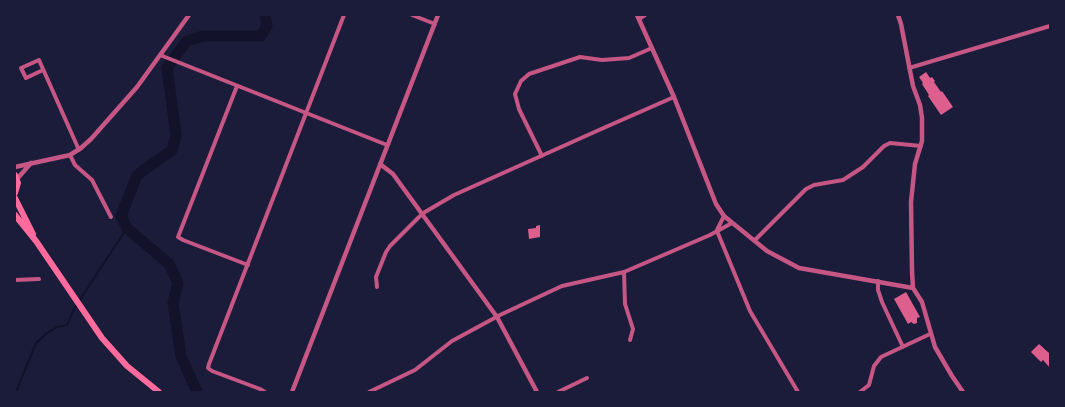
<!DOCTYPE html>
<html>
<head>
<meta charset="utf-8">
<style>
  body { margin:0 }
  #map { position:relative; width:1065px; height:407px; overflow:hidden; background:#1b1b3a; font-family:"Fira Sans Condensed",sans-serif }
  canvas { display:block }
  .frame { position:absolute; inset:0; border:16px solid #1b1b3a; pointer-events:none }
</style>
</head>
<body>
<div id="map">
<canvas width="1065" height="407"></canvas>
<div class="frame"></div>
</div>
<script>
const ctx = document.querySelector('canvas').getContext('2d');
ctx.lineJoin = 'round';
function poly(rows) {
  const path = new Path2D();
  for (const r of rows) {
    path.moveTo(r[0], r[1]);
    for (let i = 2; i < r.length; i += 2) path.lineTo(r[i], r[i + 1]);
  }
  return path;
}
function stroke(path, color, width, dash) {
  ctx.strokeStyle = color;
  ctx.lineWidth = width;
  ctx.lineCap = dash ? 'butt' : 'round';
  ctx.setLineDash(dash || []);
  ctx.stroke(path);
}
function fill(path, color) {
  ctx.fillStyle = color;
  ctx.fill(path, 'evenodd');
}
stroke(poly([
  [16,392,36,343,47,333,57,327,67,325,73,311,96,275,127,228]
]), '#12122b', 2);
stroke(poly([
  [197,392,181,356,173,303,178,283,169,264,127,228,121,216,137,175,172,150,176,135,167,68,177,54,187,41,203,36,261,36,267,26,265,15]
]), '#12122b', 11);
fill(poly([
  [926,72,930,78,932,77,935,81,934,82,941,92,942,91,953,107,941,115,928,96,929,95,922,84,923,83,919,77],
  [540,225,540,237,529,239,528,229,536,228,536,226],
  [906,292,920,317,917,318,917,323,914,324,911,322,908,324,894,299],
  [1039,344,1049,353,1050,368,1043,360,1041,362,1031,352]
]), '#dd5f8e');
stroke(poly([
  [412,15,435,24],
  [639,19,645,15],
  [160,55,387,145],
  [909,68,1050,26],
  [43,70,26,78,21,68,39,60,79,150],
  [237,86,178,237,183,240,248,265],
  [70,155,75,165,92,180,111,217],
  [542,156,519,109,515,94,521,81,529,74,580,57,602,60,629,58,652,48],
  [717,230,724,216],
  [717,231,750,311,798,392],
  [755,240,806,189,814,185,843,180,863,167,884,146,890,143,921,146],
  [624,272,625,304,633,329,630,340],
  [15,280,39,279],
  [878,281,878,290,882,302,903,347],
  [377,287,376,277,386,252,390,246,419,217,425,212,454,195,599,130,674,97],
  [265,392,260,389,212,371,208,368,209,364,344,15],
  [369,392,415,370,452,341,500,315,532,300,562,286,624,272,710,235,732,223],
  [558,392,587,378],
  [860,392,869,385,874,366,881,357,930,334]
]), '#c65784', 4);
stroke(poly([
  [637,15,674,97,716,204,724,216,767,251,799,268,913,288],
  [898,15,901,24,913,86,920,105,922,118,922,141,915,164,911,202,912,271,913,288,922,302,935,347,952,376,963,392],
  [380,164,393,174,497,317,537,392],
  [15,167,70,155,81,148,91,139,137,87,189,15],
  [17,179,31,163],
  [292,392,438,15]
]), '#c65784', 4.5);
stroke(poly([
  [15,175,18,183,15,193],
  [15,198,33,234],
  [15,215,36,241,102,338,127,366,159,392]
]), '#ff6b9d', 6);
</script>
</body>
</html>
